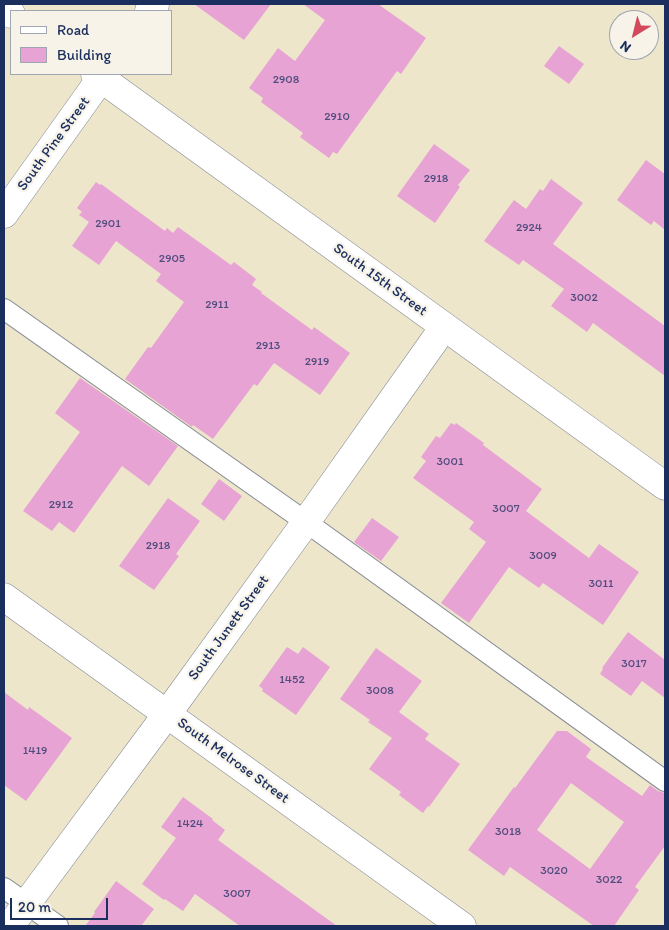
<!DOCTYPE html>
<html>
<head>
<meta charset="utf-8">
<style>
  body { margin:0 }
  #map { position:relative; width:669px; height:930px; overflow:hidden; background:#eee6cb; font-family:Itim,sans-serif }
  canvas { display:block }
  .frame { position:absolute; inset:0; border:5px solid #1b2f5e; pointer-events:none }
  .legend { position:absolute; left:10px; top:10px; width:162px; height:65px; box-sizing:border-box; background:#f7f3e8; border:1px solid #9fa5b1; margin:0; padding:6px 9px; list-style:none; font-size:15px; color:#1b2f5e }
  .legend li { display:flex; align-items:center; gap:10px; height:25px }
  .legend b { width:25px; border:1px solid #9fa5b1 }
  .north { position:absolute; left:609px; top:10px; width:50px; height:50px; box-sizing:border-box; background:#f7f3e8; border:1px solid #9fa5b1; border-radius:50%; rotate:216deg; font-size:14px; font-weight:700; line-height:20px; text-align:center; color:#1b2f5e }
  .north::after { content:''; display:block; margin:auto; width:18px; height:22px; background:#d1495b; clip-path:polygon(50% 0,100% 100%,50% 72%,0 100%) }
  .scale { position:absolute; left:10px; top:898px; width:98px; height:22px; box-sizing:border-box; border:2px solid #1b2f5e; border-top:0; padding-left:6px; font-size:15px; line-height:18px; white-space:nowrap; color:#1b2f5e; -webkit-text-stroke:4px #f7f3e8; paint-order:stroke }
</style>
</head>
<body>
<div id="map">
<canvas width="669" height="930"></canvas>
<div class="frame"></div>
<ul class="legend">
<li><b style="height:6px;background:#fff"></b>Road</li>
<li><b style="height:14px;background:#e7a3d4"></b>Building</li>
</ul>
<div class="north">N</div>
<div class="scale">20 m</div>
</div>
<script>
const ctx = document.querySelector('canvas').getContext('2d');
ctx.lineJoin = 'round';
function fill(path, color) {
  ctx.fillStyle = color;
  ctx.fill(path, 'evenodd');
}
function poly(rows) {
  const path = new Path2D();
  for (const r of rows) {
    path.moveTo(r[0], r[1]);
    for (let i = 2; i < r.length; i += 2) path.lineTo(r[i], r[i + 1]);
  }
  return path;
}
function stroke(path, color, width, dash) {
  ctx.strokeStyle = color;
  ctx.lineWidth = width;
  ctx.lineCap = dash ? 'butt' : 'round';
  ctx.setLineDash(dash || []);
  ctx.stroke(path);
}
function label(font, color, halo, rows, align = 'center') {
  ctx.font = font + ' Itim,sans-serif';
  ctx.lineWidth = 4.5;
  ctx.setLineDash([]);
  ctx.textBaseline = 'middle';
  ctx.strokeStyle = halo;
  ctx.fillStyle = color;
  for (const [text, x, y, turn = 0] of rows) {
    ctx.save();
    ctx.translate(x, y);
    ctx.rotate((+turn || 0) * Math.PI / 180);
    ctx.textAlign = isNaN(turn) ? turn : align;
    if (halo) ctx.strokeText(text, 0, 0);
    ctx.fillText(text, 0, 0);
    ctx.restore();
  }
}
fill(poly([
  [194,4,271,4,244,40],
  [303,4,378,4,426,38,401,74,397,71,337,154,333,152,329,158,300,137,303,133,261,102,263,98,249,88,278,48,295,61,325,20],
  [559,46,584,64,569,84,544,66],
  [434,144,470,170,458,185,460,187,435,223,397,196],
  [646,160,665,174,665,230,654,221,651,225,617,200],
  [551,179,583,203,553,244,665,326,665,376,593,323,587,332,551,306,564,289,523,260,519,265,484,241,514,200,526,209,540,189,543,191],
  [96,182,100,185,101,184,165,231,167,228,173,233,178,227,231,265,234,262,256,279,252,285,262,292,261,293,312,330,314,327,350,353,320,395,274,363,257,386,254,384,213,439,193,425,192,427,125,379,148,347,151,348,184,302,156,281,161,274,116,241,99,265,72,246,89,222,79,215,82,212,77,208],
  [80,378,178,446,149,486,122,466,74,533,59,522,52,531,23,511,80,432,55,413],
  [451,423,455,425,456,423,484,443,483,445,542,489,526,511,589,558,599,544,639,572,603,625,543,583,539,588,509,567,469,623,441,603,486,542,469,529,474,522,413,478,426,461,421,457,436,436,440,438],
  [219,479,242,496,224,521,201,504],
  [168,498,200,521,176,554,179,556,154,590,119,566],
  [372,518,399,537,381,561,354,542],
  [628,632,665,660,665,698,642,681,631,696,600,674,603,669,602,668],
  [287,647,298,654,303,647,330,667,296,715,262,691,263,689,259,686],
  [376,648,422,681,399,712,429,734,425,739,460,764,429,807,428,806,423,813,399,795,401,792,369,769,392,738,368,722,370,720,340,699],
  [4,692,28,710,29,707,72,738,26,801,4,785],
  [557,731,567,731,591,749,586,757,642,796,650,785,658,791,665,793,665,846,635,887,639,890,614,926,594,926,510,867,504,876,468,850,514,787,515,788],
  [571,783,624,822,590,869,537,830],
  [183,797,213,819,212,820,225,830,218,840,337,926,240,926,195,894,183,911,165,899,164,900,142,884,176,838,161,827],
  [116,881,154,909,141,926,85,926,95,913,94,912]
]), '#e7a3d4');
const service = poly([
  [4,309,306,522,665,781],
  [4,888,58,926]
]);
const minor = poly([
  [149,11,155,4],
  [4,214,104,74],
  [4,597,462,926],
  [10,926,167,714,306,522,444,327]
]);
const tertiary = poly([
  [4,9,11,14],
  [95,74,665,486]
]);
stroke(service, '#848a94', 22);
stroke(minor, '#848a94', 29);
stroke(tertiary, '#848a94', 29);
stroke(service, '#fff', 20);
stroke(minor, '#fff', 28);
stroke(tertiary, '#fff', 28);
label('12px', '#4e4c7c', null, [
  ["2908",286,80],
  ["2910",337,117],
  ["2918",436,179],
  ["2901",108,224],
  ["2924",529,228],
  ["2905",172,259],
  ["3002",584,298],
  ["2911",217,305],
  ["2913",268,346],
  ["2919",317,362],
  ["3001",450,462],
  ["2912",61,505],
  ["3007",506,509],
  ["2918",158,546],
  ["3009",543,556],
  ["3011",601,584],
  ["3017",634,664],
  ["1452",292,680],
  ["3008",380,691],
  ["1419",35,751],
  ["1424",190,824],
  ["3018",508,832],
  ["3020",554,871],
  ["3022",609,880],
  ["3007",237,894]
]);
label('15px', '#1b2f5e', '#f7f3e8', [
  ["South Pine Street",54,144,-54],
  ["South 15th Street",380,280,36],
  ["South Junett Street",229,628,-54],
  ["South Melrose Street",233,761,36]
]);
</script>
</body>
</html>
